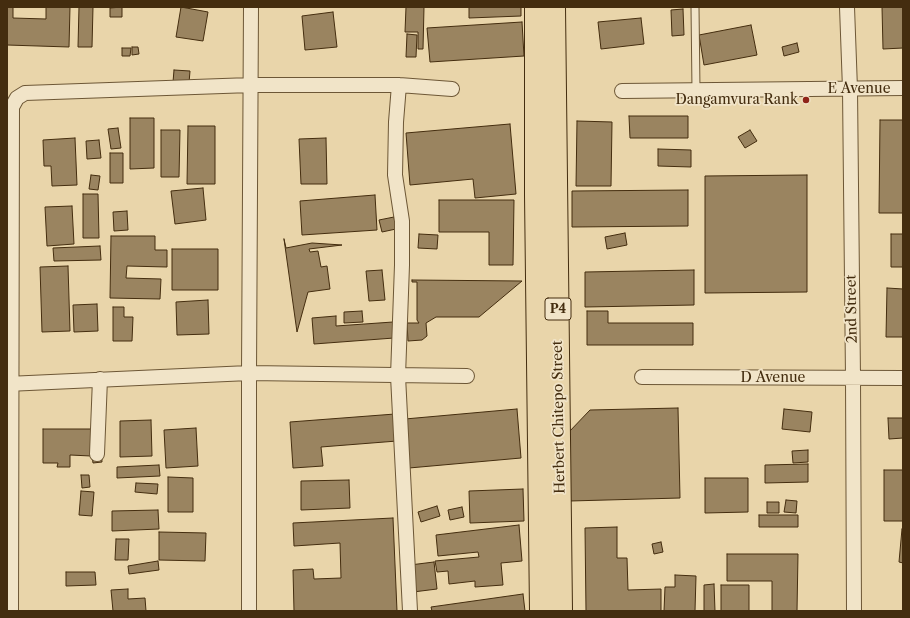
<!DOCTYPE html>
<html>
<head>
<meta charset="utf-8">
<style>
  body { margin:0 }
  #map { position:relative; width:910px; height:618px; overflow:hidden; background:#e9d5aa; font-family:"Libre Caslon Text",serif }
  canvas { display:block }
  .frame { position:absolute; inset:0; border:8px solid #442d0f; pointer-events:none }
</style>
</head>
<body>
<div id="map">
<canvas width="910" height="618"></canvas>
<div class="frame"></div>
</div>
<script>
const ctx = document.querySelector('canvas').getContext('2d');
ctx.lineJoin = 'round';
function fill(path, color) {
  ctx.fillStyle = color;
  ctx.fill(path, 'evenodd');
}
function poly(rows) {
  const path = new Path2D();
  for (const r of rows) {
    path.moveTo(r[0], r[1]);
    for (let i = 2; i < r.length; i += 2) path.lineTo(r[i], r[i + 1]);
  }
  return path;
}
function stroke(path, color, width, dash) {
  ctx.strokeStyle = color;
  ctx.lineWidth = width;
  ctx.lineCap = dash ? 'butt' : 'round';
  ctx.setLineDash(dash || []);
  ctx.stroke(path);
}
function label(font, color, halo, rows, align = 'center') {
  ctx.font = font + ' "Libre Caslon Text",serif';
  ctx.lineWidth = 3.5;
  ctx.setLineDash([]);
  ctx.textBaseline = 'middle';
  ctx.strokeStyle = halo;
  ctx.fillStyle = color;
  for (const [text, x, y, turn = 0] of rows) {
    ctx.save();
    ctx.translate(x, y);
    ctx.rotate((+turn || 0) * Math.PI / 180);
    ctx.textAlign = isNaN(turn) ? turn : align;
    if (halo) ctx.strokeText(text, 0, 0);
    ctx.fillText(text, 0, 0);
    ctx.restore();
  }
}
const building = poly([
  [7,7,13,7,13,18,46,19,46,7,70,7,69,47,7,45,7,7],
  [79,7,93,7,92,47,78,47,79,7],
  [122,7,122,17,110,17,110,8,122,7],
  [181,7,208,12,203,41,176,37,181,7],
  [406,7,424,7,423,49,418,49,418,32,405,32,406,7],
  [469,7,521,7,521,16,469,18,469,7],
  [882,7,903,7,903,48,883,49,882,7],
  [683,9,684,35,672,36,671,10,683,9],
  [333,12,337,47,305,50,302,16,333,12],
  [641,18,644,44,601,49,598,22,641,18],
  [522,22,524,56,430,62,427,28,522,22],
  [751,25,757,55,704,65,699,35,751,25],
  [407,34,417,35,416,57,406,57,407,34],
  [797,43,799,52,784,56,782,47,797,43],
  [132,47,138,47,139,54,132,55,132,47],
  [122,48,131,48,130,56,122,56,122,48],
  [174,70,190,71,189,83,173,82,174,70],
  [629,116,688,116,688,138,630,138,629,116],
  [130,118,154,118,154,168,130,169,130,118],
  [880,120,903,120,903,213,879,213,880,120],
  [577,121,612,122,611,186,576,186,577,121],
  [510,124,516,194,475,198,473,179,410,185,406,133,510,124],
  [188,126,215,126,215,184,187,184,188,126],
  [118,128,121,148,111,149,108,129,118,128],
  [161,130,180,130,179,177,161,177,161,130],
  [750,130,757,141,745,148,738,137,750,130],
  [75,138,77,185,52,186,51,166,44,166,43,140,75,138],
  [326,138,327,184,301,184,299,139,326,138],
  [99,140,101,158,87,159,86,141,99,140],
  [658,149,691,150,691,167,658,166,658,149],
  [110,153,123,153,123,183,110,183,110,153],
  [91,175,100,176,98,190,89,189,91,175],
  [807,175,807,292,705,293,705,176,807,175],
  [203,188,206,220,175,224,171,191,203,188],
  [688,190,688,226,572,227,572,191,688,190],
  [83,194,98,194,99,238,83,238,83,194],
  [375,195,377,230,302,235,300,201,375,195],
  [439,200,514,200,513,265,489,265,489,232,439,232,439,200],
  [72,206,74,244,47,246,45,207,72,206],
  [127,211,128,230,114,231,113,212,127,211],
  [394,217,396,229,382,232,379,220,394,217],
  [625,233,627,245,607,249,605,237,625,233],
  [419,234,438,235,437,249,418,248,419,234],
  [891,234,903,234,903,267,891,267,891,234],
  [111,236,155,236,155,250,167,250,167,267,127,266,126,278,161,279,160,299,110,298,111,236],
  [284,239,286,248,312,243,342,245,309,249,310,252,318,251,321,267,327,266,330,289,308,292,297,332,284,239],
  [100,246,101,260,54,261,53,248,100,246],
  [172,249,218,249,218,290,172,290,172,249],
  [68,266,70,331,42,332,40,267,68,266],
  [382,270,385,300,369,301,366,271,382,270],
  [694,270,694,305,585,307,585,272,694,270],
  [412,280,522,281,479,317,436,317,426,323,427,336,422,340,408,341,407,323,419,323,417,320,417,282,412,282,412,280],
  [887,288,903,289,903,337,886,337,887,288],
  [208,300,209,334,177,335,176,302,208,300],
  [97,304,98,331,74,332,73,305,97,304],
  [113,307,124,307,124,317,133,317,132,341,113,341,113,307],
  [362,311,363,322,344,323,344,312,362,311],
  [587,311,608,311,608,323,693,323,693,345,587,345,587,311],
  [336,316,336,326,393,322,394,338,314,344,312,318,336,316],
  [678,408,680,498,570,501,568,433,590,410,678,408],
  [517,409,521,458,409,468,405,419,517,409],
  [784,409,812,412,810,432,782,429,784,409],
  [395,414,397,441,321,447,323,466,293,468,290,422,395,414],
  [888,418,903,418,903,438,889,439,888,418],
  [151,420,152,456,120,457,120,421,151,420],
  [196,428,198,466,166,468,164,430,196,428],
  [43,429,91,429,91,456,70,455,70,467,57,467,58,463,43,463,43,429],
  [101,448,102,462,93,463,91,449,101,448],
  [808,450,808,462,793,463,792,451,808,450],
  [808,464,808,482,765,483,765,465,808,464],
  [159,465,160,476,117,478,117,467,159,465],
  [884,470,903,470,903,521,884,521,884,470],
  [81,475,89,475,90,487,82,488,81,475],
  [168,477,193,478,193,512,168,512,168,477],
  [705,478,748,478,748,512,705,513,705,478],
  [349,480,350,508,301,510,301,481,349,480],
  [136,483,158,484,157,494,135,492,136,483],
  [523,489,524,521,470,523,469,491,523,489],
  [81,491,94,492,92,516,79,515,81,491],
  [786,500,797,501,796,513,784,512,786,500],
  [767,502,779,502,779,513,767,513,767,502],
  [437,506,440,516,421,522,418,512,437,506],
  [462,507,464,517,450,520,448,510,462,507],
  [158,510,159,529,112,531,112,511,158,510],
  [759,515,798,515,798,527,759,527,759,515],
  [393,518,397,611,294,611,293,570,313,569,314,579,341,578,340,543,294,546,293,523,393,518],
  [519,525,522,561,501,563,503,585,475,587,475,581,449,584,448,571,437,572,435,561,479,557,478,552,438,556,436,535,519,525],
  [617,527,617,558,627,558,628,590,661,589,661,611,586,611,585,528,617,527],
  [902,529,903,529,903,563,899,562,902,529],
  [159,532,206,533,205,561,159,560,159,532],
  [116,539,129,539,128,560,115,560,116,539],
  [661,542,663,552,654,554,652,544,661,542],
  [727,554,798,554,797,611,772,611,772,581,727,581,727,554],
  [158,561,159,570,129,574,128,566,158,561],
  [434,562,437,589,413,592,410,565,434,562],
  [66,572,95,572,96,585,66,586,66,572],
  [675,575,696,576,695,611,664,611,665,587,675,587,675,575],
  [714,584,715,611,704,611,704,585,714,584],
  [721,585,749,585,749,611,721,611,721,585],
  [128,589,128,599,145,598,146,611,113,611,111,590,128,589],
  [523,594,525,611,432,611,431,607,523,594]
]);
fill(building, '#9a8460');
stroke(building, '#442d0f', 1);
const lane = poly([
  [695,7,696,90]
]);
const street = poly([
  [847,7,850,89,853,378,854,611],
  [399,85,396,122,395,175,402,221,402,265,398,376,410,611],
  [622,91,903,88],
  [642,377,903,378],
  [7,384,249,373,467,376],
  [97,454,100,379],
  [11,611,12,107,17,98,25,93,251,85,399,85,452,89],
  [249,611,249,373,251,7]
]);
const highway = poly([
  [536,7,536,195,541,611],
  [554,7,561,611]
]);
stroke(lane, '#6d5736', 9);
stroke(street, '#6d5736', 16);
stroke(highway, '#442d0f', 24);
stroke(lane, '#f1e4c8', 7);
stroke(street, '#f1e4c8', 14);
stroke(highway, '#e9d5aa', 22);
for (const [x, y, r, color] of [
  [806,100,4,"#8f2418"]
]) {
  const dot = new Path2D();
  dot.arc(x, y, r, 0, 2 * Math.PI);
  ctx.fillStyle = color;
  ctx.fill(dot);
  stroke(dot, '#f1e4c8', 1.5);
}
for (const [x, y, w] of [
  [558,309,26]
]) {
  const box = new Path2D();
  box.roundRect(x - w / 2, y - 11, w, 22, 3);
  ctx.fillStyle = '#f1e4c8';
  ctx.fill(box);
  stroke(box, '#442d0f', 1);
}
label('bold 13px', '#442d0f', null, [
  ["P4",558,309]
]);
label('14px', '#442d0f', '#f1e4c8', [
  ["E Avenue",859,89],
  ["2nd Street",852,309,-91],
  ["D Avenue",773,378],
  ["Herbert Chitepo Street",559,417,-91]
]);
label('14px', '#442d0f', '#f1e4c8', [
  ["Dangamvura Rank",798,100]
], 'right');
</script>
</body>
</html>
